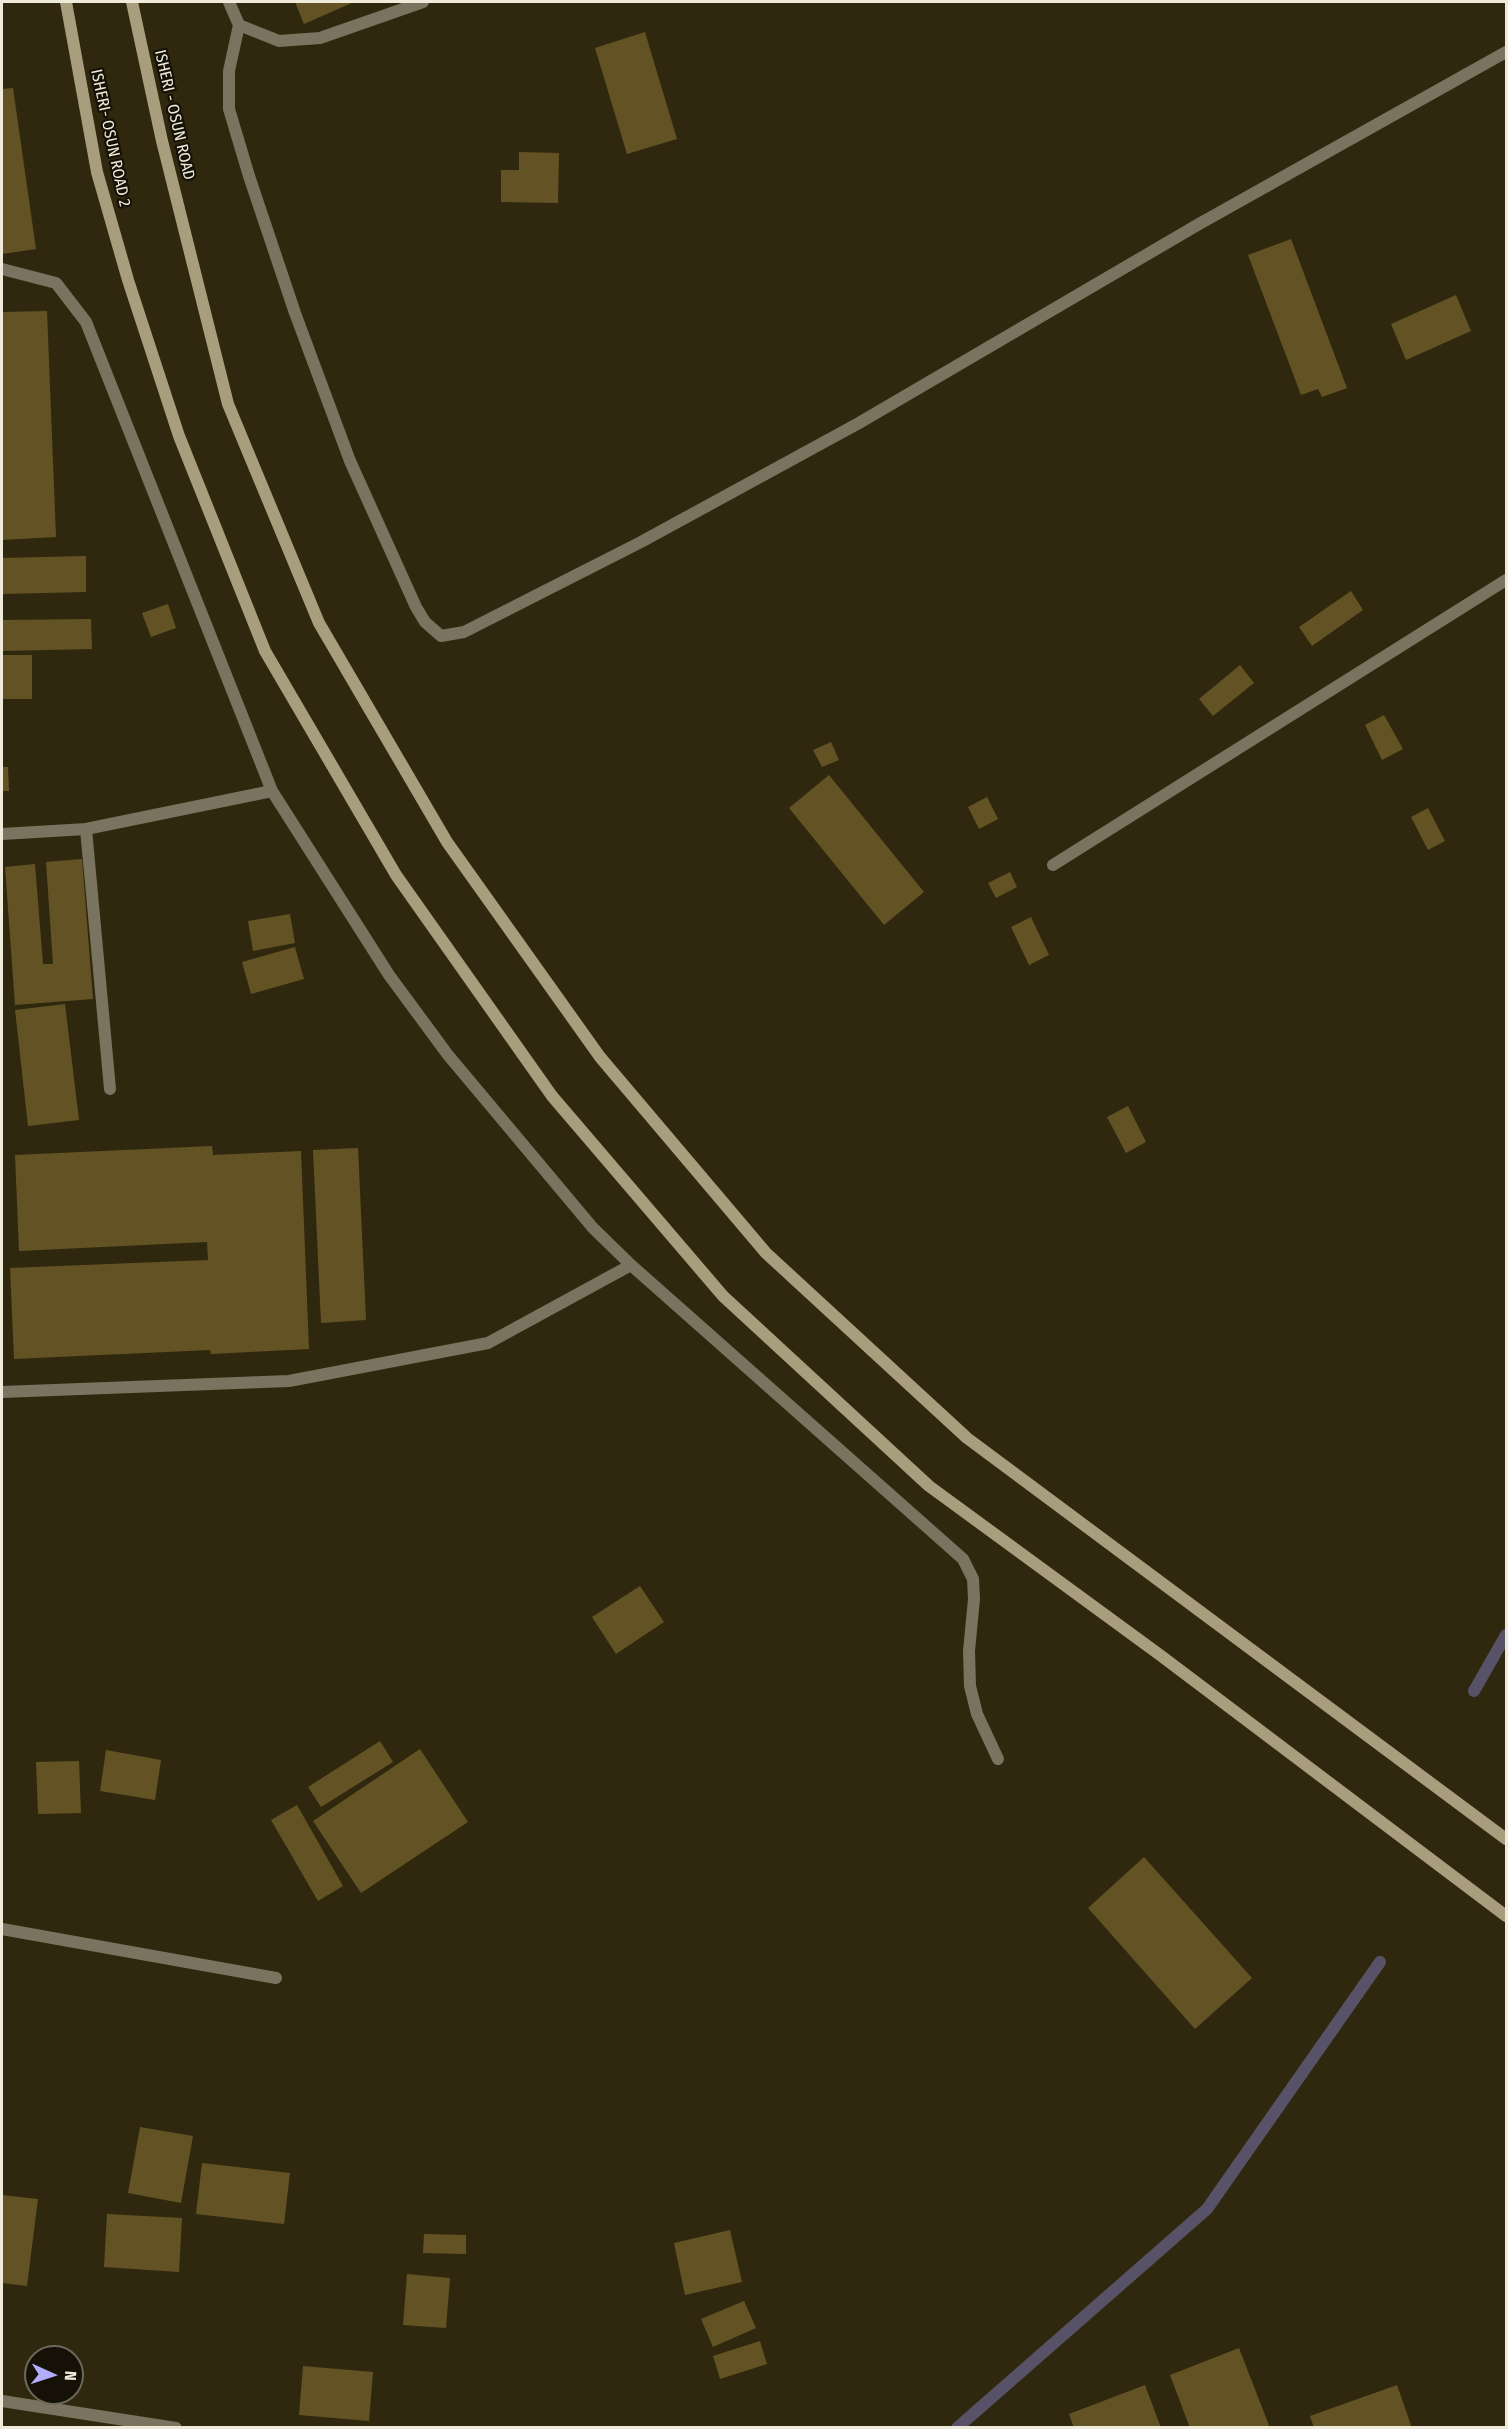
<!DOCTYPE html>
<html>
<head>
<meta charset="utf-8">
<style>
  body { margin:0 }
  #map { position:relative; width:1508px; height:2429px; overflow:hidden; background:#30280e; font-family:"Fira Sans Condensed",sans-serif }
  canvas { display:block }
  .frame { position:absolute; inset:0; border:3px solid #efeada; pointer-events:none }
  .north { position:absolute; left:24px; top:2345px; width:60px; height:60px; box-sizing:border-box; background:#151106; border:2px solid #6c685b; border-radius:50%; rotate:93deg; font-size:16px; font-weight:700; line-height:24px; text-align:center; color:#efeada }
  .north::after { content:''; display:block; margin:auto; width:21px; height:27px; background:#b1adfa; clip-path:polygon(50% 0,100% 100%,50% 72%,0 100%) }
</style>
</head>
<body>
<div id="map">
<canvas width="1508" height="2429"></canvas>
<div class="frame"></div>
<div class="north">N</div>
</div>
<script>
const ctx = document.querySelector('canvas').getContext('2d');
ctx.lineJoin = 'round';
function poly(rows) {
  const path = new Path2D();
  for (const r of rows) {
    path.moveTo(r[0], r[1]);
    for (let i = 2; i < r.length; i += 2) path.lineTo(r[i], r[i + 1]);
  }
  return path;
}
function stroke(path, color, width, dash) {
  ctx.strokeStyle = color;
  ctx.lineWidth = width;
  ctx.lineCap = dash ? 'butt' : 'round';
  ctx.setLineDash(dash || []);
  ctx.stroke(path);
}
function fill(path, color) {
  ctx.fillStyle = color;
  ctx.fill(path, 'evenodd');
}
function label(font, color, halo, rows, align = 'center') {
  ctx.font = font + ' "Fira Sans Condensed",sans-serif';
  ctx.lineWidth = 4.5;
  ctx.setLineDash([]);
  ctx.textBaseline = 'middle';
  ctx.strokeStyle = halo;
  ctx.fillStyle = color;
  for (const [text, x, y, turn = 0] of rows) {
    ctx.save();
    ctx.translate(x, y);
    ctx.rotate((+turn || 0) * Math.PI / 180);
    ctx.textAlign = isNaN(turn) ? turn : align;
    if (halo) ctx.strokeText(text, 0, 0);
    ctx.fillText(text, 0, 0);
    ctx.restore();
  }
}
stroke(poly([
  [1474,1691,1506,1635],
  [957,2428,1207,2209,1380,1962]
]), '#575267', 12);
fill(poly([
  [295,2,354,2,304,24],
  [645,32,677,139,627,154,595,48],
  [13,88,36,249,2,254,2,89],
  [519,152,559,153,558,203,501,202,501,170,519,170],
  [1291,239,1347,388,1322,397,1318,389,1301,395,1248,255],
  [1456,295,1471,331,1406,360,1391,324],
  [47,311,56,537,2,540,2,312],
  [86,556,86,592,2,594,2,558],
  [1351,591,1363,610,1312,646,1299,627],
  [168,604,176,628,151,637,142,613],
  [91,619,92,649,2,651,2,620],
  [2,655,32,655,32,699,2,699],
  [1240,665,1254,683,1213,716,1199,699],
  [1384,715,1403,749,1382,760,1365,725],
  [831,742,839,760,822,767,813,750],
  [2,767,8,767,9,791,2,791],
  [829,775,924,892,884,925,789,808],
  [987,797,998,819,979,829,968,807],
  [1428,808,1445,841,1428,850,1411,817],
  [82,859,93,999,15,1005,5,867,35,864,43,964,53,964,46,862],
  [1010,872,1017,887,996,898,988,883],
  [290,914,295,943,253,951,248,921],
  [1031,917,1049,955,1029,965,1011,927],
  [295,947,304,979,251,994,242,962],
  [65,1004,79,1120,28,1126,15,1010],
  [1128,1106,1146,1142,1126,1153,1107,1117],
  [212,1146,213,1155,301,1151,309,1349,211,1354,210,1350,14,1359,10,1268,208,1260,207,1242,19,1251,15,1155],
  [358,1148,366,1320,321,1323,313,1150],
  [640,1586,664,1622,616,1654,592,1617],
  [380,1741,393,1762,321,1807,308,1787],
  [420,1749,468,1822,361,1893,313,1821],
  [106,1750,161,1760,155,1800,100,1791],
  [79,1761,81,1813,38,1814,36,1762],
  [297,1805,343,1886,318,1901,271,1820],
  [1144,1857,1252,1978,1195,2029,1088,1908],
  [140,2127,193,2136,181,2203,128,2193],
  [202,2163,290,2173,284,2224,196,2214],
  [2,2195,38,2199,27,2286,2,2283],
  [107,2214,182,2218,179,2272,104,2267],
  [730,2230,742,2282,685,2295,674,2243],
  [424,2234,466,2235,466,2254,423,2253],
  [407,2274,450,2278,446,2328,403,2325],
  [744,2301,756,2328,713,2347,701,2319],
  [760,2341,767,2364,720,2379,713,2356],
  [1239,2348,1270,2428,1190,2428,1170,2375],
  [303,2366,373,2372,369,2421,299,2415],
  [1145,2385,1161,2428,1074,2428,1069,2414],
  [1397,2385,1412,2428,1314,2428,1310,2416]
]), '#635324');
stroke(poly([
  [86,829,110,1089],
  [631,1265,963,1559,973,1579,974,1599,969,1651,970,1686,977,1714,998,1759]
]), '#7a735f', 12);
stroke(poly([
  [229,2,239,25,279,41,320,38,423,2],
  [239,25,229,71,229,109,249,176,295,313,350,461,416,607,425,622,441,636,464,632,641,542,859,423,1199,224,1506,52],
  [2,269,56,283,86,322,272,791,389,975,448,1055,593,1228,631,1265,488,1343,289,1381,2,1392],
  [2,834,86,829,272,791],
  [1053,865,1506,580],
  [2,1929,276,1978],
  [2,2401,176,2428]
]), '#7a735f', 12);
stroke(poly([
  [66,2,97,172,128,280,179,436,265,651,396,875,552,1096,723,1296,929,1486,1160,1655,1506,1916],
  [132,2,162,141,228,404,319,623,447,842,600,1057,766,1253,967,1438,1506,1839]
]), '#a89d7d', 12);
label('16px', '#efeada', '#151106', [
  ["ISHERI - OSUN ROAD",174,115,77],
  ["ISHERI- OSUN ROAD 2",110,138,78]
]);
</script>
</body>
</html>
